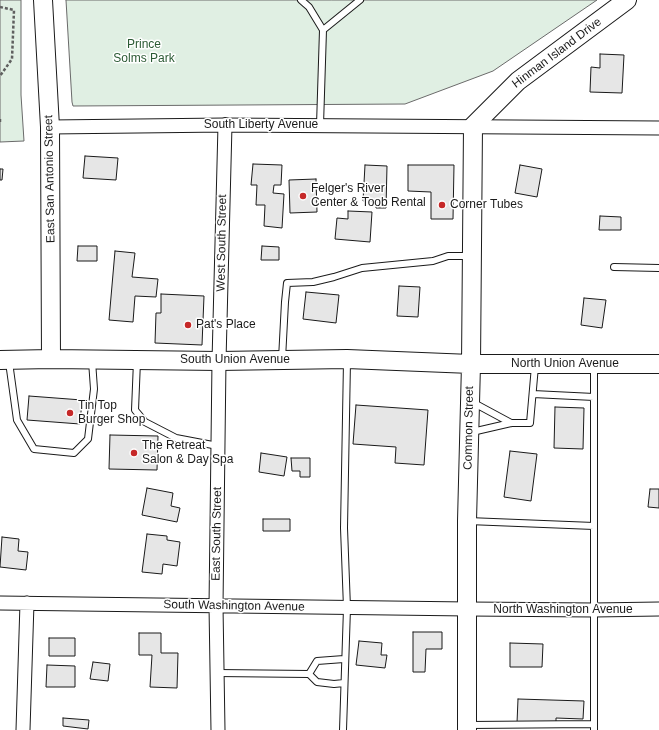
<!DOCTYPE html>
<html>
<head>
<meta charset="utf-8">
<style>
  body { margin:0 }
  canvas { display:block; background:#fff }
</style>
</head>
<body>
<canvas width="659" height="730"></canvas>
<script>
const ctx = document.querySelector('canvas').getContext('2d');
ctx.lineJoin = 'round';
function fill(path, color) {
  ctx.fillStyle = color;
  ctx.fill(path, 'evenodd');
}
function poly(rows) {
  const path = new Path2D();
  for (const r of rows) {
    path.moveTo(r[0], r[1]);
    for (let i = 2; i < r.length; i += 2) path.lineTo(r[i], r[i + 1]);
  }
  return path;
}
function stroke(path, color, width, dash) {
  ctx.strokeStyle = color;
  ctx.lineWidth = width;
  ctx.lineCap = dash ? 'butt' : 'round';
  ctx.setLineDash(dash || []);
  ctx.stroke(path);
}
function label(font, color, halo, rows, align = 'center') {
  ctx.font = font + ' Helvetica,sans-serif';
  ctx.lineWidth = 3;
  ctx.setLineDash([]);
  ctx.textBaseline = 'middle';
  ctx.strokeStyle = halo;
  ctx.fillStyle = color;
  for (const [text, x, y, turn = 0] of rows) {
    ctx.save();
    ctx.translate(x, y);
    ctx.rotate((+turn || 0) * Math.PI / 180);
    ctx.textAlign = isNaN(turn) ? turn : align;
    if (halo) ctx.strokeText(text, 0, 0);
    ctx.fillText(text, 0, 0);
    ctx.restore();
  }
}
const green = poly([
  [0,0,21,0,21,95,24,141,0,142,0,0],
  [66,0,597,0,493,71,405,104,73,106,72,102,66,0]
]);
fill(green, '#e0efe3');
stroke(green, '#6a6a6a', 1);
const building = poly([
  [600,54,624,55,622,93,590,92,591,67,600,68,600,54],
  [85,156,118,158,116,180,83,178,85,156],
  [253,164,282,165,281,185,274,185,273,193,284,194,282,228,264,226,265,205,256,205,257,185,251,185,253,164],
  [365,165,387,166,386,208,376,208,376,202,363,201,365,165],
  [408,165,454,165,453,219,431,219,431,192,408,191,408,165],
  [520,165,542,169,537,197,515,193,520,165],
  [0,169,3,169,2,180,0,180,0,169],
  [316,179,317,212,290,213,289,180,316,179],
  [348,211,372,212,370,242,335,239,337,218,348,219,348,211],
  [600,216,621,217,621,230,599,230,600,216],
  [78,246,97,246,97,261,77,261,78,246],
  [262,246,279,247,279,260,261,260,262,246],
  [115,251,135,253,132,277,158,279,156,297,135,296,133,322,109,320,115,251],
  [399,286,420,287,418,317,397,316,399,286],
  [306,292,339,295,336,323,303,319,306,292],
  [161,294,204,296,202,345,155,343,156,313,161,313,161,294],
  [584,298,606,300,602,328,581,325,584,298],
  [29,396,82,400,80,424,27,420,29,396],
  [356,405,428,410,424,465,395,463,396,447,353,444,356,405],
  [555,407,584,408,583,449,554,448,555,407],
  [110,435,158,436,157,470,109,469,110,435],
  [510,451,537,454,531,501,504,497,510,451],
  [261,453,287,457,284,476,259,472,261,453],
  [291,458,310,458,310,477,300,477,300,471,292,471,291,458],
  [147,488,173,493,171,506,180,508,177,522,142,515,147,488],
  [650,489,659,489,659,508,648,507,650,489],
  [263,519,290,519,290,531,263,531,263,519],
  [147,534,167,536,167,540,180,542,177,566,163,564,162,574,142,572,147,534],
  [2,537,19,539,18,551,28,552,26,570,0,567,2,537],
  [413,632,442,632,442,649,426,649,425,672,413,672,413,632],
  [139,633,161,633,161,653,178,653,177,688,150,687,152,655,139,655,139,633],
  [49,638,75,638,75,656,49,656,49,638],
  [359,641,382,643,381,655,387,655,385,668,356,665,359,641],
  [510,643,543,644,542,667,510,667,510,643],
  [93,662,110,664,108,681,90,679,93,662],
  [47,665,75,666,75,687,46,687,47,665],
  [518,699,584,701,583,719,556,718,556,724,517,723,518,699],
  [63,718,89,720,88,729,63,726,63,718]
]);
fill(building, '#e6e6e6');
stroke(building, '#1a1a1a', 1);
const lane = poly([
  [301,0,309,7,323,30,360,0],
  [320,125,323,30],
  [614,267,659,268],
  [282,359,285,302,287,283,313,282,334,277,362,268,433,261,448,256,469,256],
  [137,361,135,410,145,422,176,438,218,446],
  [9,362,17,420,34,449,74,453,88,439,94,389,92,361],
  [533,394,594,397],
  [472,402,511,423],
  [472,432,511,423,530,423,535,366],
  [468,521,594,526],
  [217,673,309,674,317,682,334,684,344,683],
  [309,674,317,661,344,659],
  [469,725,594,724],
  [343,730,347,608,344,528,347,361],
  [594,730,594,367]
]);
const street = poly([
  [50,127,225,125,659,128],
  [0,603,468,609,594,610,659,609],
  [23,730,27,603],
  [218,730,216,606,219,361,225,125]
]);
const secondary = poly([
  [43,0,50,127,51,359],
  [0,360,51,359,219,361,347,359,471,364,659,364],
  [467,730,467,521,471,364,473,126,518,81,627,0]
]);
stroke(lane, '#1a1a1a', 8);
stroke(street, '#1a1a1a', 15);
stroke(secondary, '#1a1a1a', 20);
stroke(poly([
  [0,7,14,10,12,59,0,76],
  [0,119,0,123]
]), '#5f5f5f', 2.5, [3, 2]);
stroke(lane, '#fff', 6);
stroke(street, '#fff', 13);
stroke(secondary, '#fff', 18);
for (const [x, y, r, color] of [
  [303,196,4,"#c62828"],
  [442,205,4,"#c62828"],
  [188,325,4,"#c62828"],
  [70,413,4,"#c62828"],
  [134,453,4,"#c62828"]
]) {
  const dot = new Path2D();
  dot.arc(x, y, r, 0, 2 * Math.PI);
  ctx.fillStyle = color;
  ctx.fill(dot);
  stroke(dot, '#fff', 1.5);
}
label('12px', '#2b5a34', '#fff', [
  ["Prince",144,45],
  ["Solms Park",144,59]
]);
label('12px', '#1a1a1a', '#fff', [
  ["Hinman Island Drive",557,53,-37],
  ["South Liberty Avenue",261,125],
  ["East San Antonio Street",50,179,-91],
  ["West South Street",222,243,-89],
  ["South Union Avenue",235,360],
  ["North Union Avenue",565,364],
  ["Common Street",469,428,-89],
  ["East South Street",217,534,-89],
  ["South Washington Avenue",234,606,1],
  ["North Washington Avenue",563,610]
]);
label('12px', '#1a1a1a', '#fff', [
  ["Felger's River",311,189],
  ["Center & Toob Rental",311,203],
  ["Corner Tubes",450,205],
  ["Pat's Place",196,325],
  ["Tin Top",78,406],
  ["Burger Shop",78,420],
  ["The Retreat",142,446],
  ["Salon & Day Spa",142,460]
], 'left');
</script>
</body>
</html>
